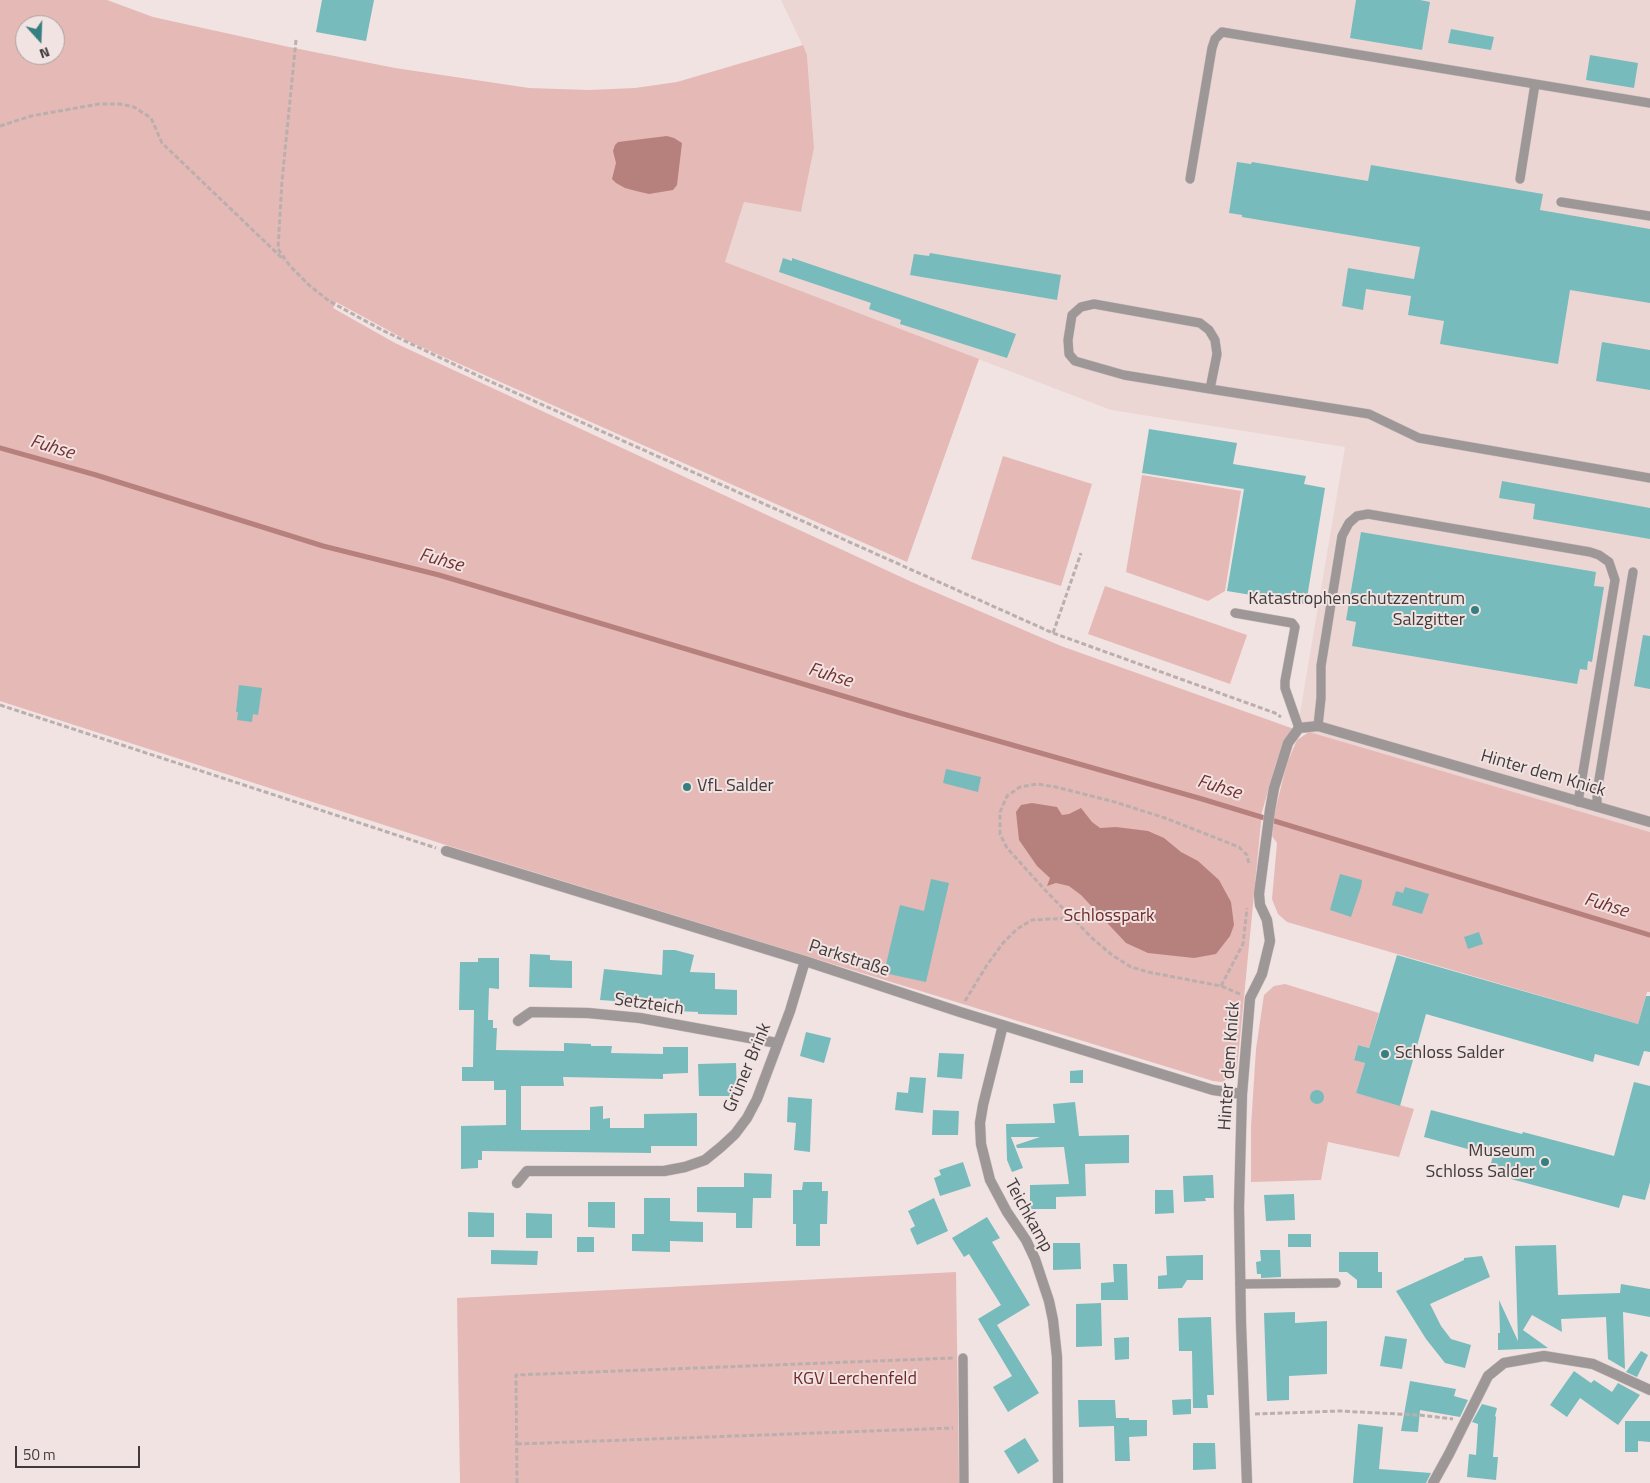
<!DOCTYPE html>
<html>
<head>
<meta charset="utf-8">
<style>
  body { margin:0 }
  #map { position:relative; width:1650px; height:1483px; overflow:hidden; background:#f1e3e2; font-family:"Titillium Web",sans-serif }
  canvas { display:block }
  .north { position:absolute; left:15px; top:15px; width:50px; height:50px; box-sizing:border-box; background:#f1e3e2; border:1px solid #aba09f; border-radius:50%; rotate:160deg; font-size:14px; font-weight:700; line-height:20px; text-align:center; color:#413b3b }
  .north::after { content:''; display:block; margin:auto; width:18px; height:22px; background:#367f80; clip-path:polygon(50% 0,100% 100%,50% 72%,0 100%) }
  .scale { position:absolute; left:15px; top:1446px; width:125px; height:22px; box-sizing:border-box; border:2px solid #413b3b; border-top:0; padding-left:6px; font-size:15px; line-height:18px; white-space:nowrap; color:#413b3b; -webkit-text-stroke:4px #f1e3e2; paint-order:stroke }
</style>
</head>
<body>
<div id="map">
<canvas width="1650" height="1483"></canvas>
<div class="north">N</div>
<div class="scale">50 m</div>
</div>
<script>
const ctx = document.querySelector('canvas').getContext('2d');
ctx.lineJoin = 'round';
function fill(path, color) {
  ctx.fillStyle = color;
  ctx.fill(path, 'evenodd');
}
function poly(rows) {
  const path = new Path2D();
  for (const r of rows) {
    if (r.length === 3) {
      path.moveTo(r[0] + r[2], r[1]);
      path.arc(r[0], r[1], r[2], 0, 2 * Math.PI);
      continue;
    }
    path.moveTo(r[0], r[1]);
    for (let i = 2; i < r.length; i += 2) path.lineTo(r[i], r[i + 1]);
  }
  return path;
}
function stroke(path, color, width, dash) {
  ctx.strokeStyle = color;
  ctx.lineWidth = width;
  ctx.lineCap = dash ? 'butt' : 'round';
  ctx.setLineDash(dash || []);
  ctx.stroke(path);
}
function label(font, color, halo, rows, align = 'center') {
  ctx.font = font + ' "Titillium Web",sans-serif';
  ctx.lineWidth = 4;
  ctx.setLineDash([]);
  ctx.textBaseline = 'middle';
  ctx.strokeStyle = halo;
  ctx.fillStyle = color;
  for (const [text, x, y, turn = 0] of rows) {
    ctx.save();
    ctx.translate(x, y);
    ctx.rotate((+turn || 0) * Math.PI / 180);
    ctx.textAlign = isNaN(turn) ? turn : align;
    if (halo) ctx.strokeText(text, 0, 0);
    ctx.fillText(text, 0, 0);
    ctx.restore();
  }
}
fill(poly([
  [781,0,1650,0,1650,832,1294,729,1300,713,1345,447,1111,410,725,262,744,202,801,212,814,148,807,55]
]), '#ecd6d4');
fill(poly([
  [0,0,107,0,153,17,289,47,395,68,529,88,589,90,635,88,677,82,803,45,807,55,814,148,801,212,744,202,725,262,979,359,907,562,410,342,336,302,333,308,395,343,914,583,1061,646,1294,729,1286,737,1276,763,1262,812,1237,1069,1231,1077,1222,1082,1213,1081,446,845,0,701],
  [25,25,55,25,55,55,25,55],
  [1003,456,1092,484,1061,586,971,559],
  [1142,475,1241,491,1225,591,1208,601,1126,572],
  [1105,586,1247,635,1230,684,1088,634],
  [1309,732,1650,832,1650,992,1647,992,1638,1024,1287,922,1278,914,1272,899,1277,843,1272,836,1274,815,1287,763,1297,740],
  [1285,984,1379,1013,1369,1048,1358,1045,1354,1059,1365,1063,1356,1093,1414,1109,1399,1157,1328,1142,1321,1180,1251,1182,1251,1127,1256,1049,1264,995,1274,986],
  [956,1272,959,1483,460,1483,457,1298]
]), '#e5b9b6');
fill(poly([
  [667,136,674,138,682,143,677,185,673,190,649,194,636,191,625,188,616,183,612,179,616,163,613,151,615,145,618,142],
  [1032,803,1057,807,1062,815,1069,814,1081,808,1092,822,1100,828,1116,827,1148,831,1164,838,1181,852,1198,861,1219,880,1231,902,1234,925,1230,936,1216,954,1194,958,1148,953,1126,943,1081,895,1069,886,1056,883,1047,886,1050,878,1037,866,1019,840,1016,812,1021,805]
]), '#b6807d');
stroke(poly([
  [0,448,96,475,323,546,439,575,900,713,1202,799,1650,935]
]), '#b6807d', 5);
fill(poly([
  [322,0,374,0,366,41,316,32],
  [1356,0,1420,0,1430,2,1422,50,1350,38],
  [1451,29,1494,37,1491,50,1448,43],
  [1590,55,1638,63,1634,88,1586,80],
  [1237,162,1251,164,1252,162,1368,181,1371,165,1543,194,1540,210,1650,229,1650,303,1570,290,1558,364,1440,344,1444,321,1408,315,1411,296,1366,289,1363,310,1342,306,1348,268,1414,279,1420,247,1242,217,1242,215,1229,213],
  [930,253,1061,275,1057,300,910,275,914,254,929,256],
  [783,258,792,261,792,258,1016,334,1007,358,900,324,901,320,869,309,871,303,779,272],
  [1602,342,1650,350,1650,390,1596,381],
  [1149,429,1237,443,1233,464,1306,476,1304,484,1325,488,1306,604,1227,591,1244,489,1142,473],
  [1502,481,1650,508,1650,539,1533,519,1535,504,1499,498],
  [1361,532,1596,572,1594,586,1604,587,1592,662,1588,661,1587,670,1580,669,1577,684,1352,646,1356,622,1346,620],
  [1643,635,1650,636,1650,689,1634,686],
  [239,685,262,688,258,715,253,714,252,722,237,720,238,712,236,712],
  [946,769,981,777,978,792,943,783],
  [1340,874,1362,880,1361,887,1351,917,1330,910],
  [931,879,949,883,926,982,884,973,900,905,924,911],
  [1405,887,1429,894,1422,914,1392,905,1396,891,1403,893],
  [1479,932,1483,944,1468,949,1464,937],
  [663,950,675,950,694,955,690,972,715,973,715,989,737,990,737,1015,698,1014,698,1012,677,1011,677,999,644,998,643,1002,615,999,615,1001,600,1000,604,969,662,975],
  [530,954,550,955,550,960,572,961,572,988,529,987],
  [1397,955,1638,1024,1646,996,1650,996,1650,1052,1644,1051,1639,1066,1595,1054,1593,1062,1426,1014,1400,1106,1356,1093,1365,1063,1354,1060,1358,1045,1369,1048],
  [478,958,499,958,499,989,489,988,488,1020,493,1020,493,1028,497,1028,496,1050,564,1051,564,1043,591,1044,591,1046,612,1046,611,1053,663,1054,663,1047,688,1047,688,1073,663,1074,663,1079,563,1077,564,1086,521,1086,521,1130,590,1130,590,1107,603,1106,603,1119,610,1118,610,1128,644,1128,644,1114,697,1113,697,1146,651,1146,651,1153,482,1151,482,1160,478,1160,478,1168,461,1169,461,1126,506,1125,506,1090,494,1090,494,1081,462,1081,462,1067,473,1067,474,1010,459,1010,460,962,478,962],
  [806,1032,831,1038,824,1063,800,1056],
  [939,1053,964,1054,962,1079,937,1077],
  [736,1063,737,1096,699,1096,698,1064],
  [1083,1070,1083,1083,1070,1083,1070,1071],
  [910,1077,926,1078,923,1113,895,1110,897,1092,908,1093],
  [1634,1082,1650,1086,1650,1182,1645,1200,1623,1195,1619,1208,1511,1179,1512,1176,1489,1170,1493,1156,1424,1137,1431,1110,1522,1134,1523,1132,1614,1156],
  [1317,1097,7],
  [788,1097,812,1099,810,1152,794,1150,796,1123,787,1122],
  [1075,1102,1079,1136,1129,1135,1129,1163,1085,1164,1086,1196,1056,1197,1056,1209,1030,1209,1030,1185,1069,1184,1064,1147,1017,1148,1016,1145,1040,1137,1011,1137,1023,1168,1012,1172,1007,1160,1006,1124,1055,1123,1053,1104],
  [933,1110,959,1111,958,1135,932,1135],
  [963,1162,971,1186,940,1196,934,1178,941,1175,939,1170],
  [744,1173,772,1174,771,1198,753,1198,752,1228,736,1228,736,1213,697,1212,697,1187,744,1187],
  [1213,1175,1214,1198,1205,1198,1206,1201,1184,1202,1183,1176],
  [803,1182,822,1182,822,1191,828,1191,827,1224,820,1224,820,1246,796,1246,796,1224,793,1224,793,1190,802,1190],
  [1155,1190,1173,1190,1174,1213,1155,1214],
  [1294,1194,1295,1220,1266,1221,1264,1195],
  [644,1198,670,1198,670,1221,703,1222,703,1242,670,1241,670,1252,632,1251,632,1234,644,1234],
  [934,1198,948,1231,917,1245,910,1229,915,1226,908,1211],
  [588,1202,615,1202,615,1228,588,1227],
  [468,1212,494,1213,494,1237,468,1237],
  [526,1213,552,1214,552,1238,526,1238],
  [987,1217,1000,1238,992,1242,1030,1305,997,1325,1039,1393,1008,1412,993,1387,1012,1376,978,1319,1001,1305,969,1254,964,1257,952,1238],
  [1288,1234,1311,1234,1311,1247,1288,1247],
  [577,1237,594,1237,594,1252,577,1252],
  [1053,1243,1080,1243,1081,1269,1053,1270],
  [1556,1245,1558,1295,1620,1293,1621,1284,1650,1289,1650,1317,1623,1312,1625,1369,1608,1359,1606,1317,1561,1319,1562,1332,1532,1315,1523,1330,1548,1348,1498,1350,1498,1333,1500,1333,1499,1300,1518,1341,1515,1246],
  [491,1250,538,1251,537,1265,491,1264],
  [1260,1250,1280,1250,1281,1277,1261,1278,1261,1274,1257,1274,1256,1262,1261,1261],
  [1339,1252,1378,1252,1378,1272,1382,1272,1382,1288,1357,1288,1357,1280,1347,1272,1339,1272],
  [1203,1255,1203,1280,1187,1280,1182,1288,1158,1289,1158,1276,1167,1275,1166,1256],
  [1482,1256,1490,1277,1430,1304,1441,1326,1451,1339,1471,1345,1465,1368,1445,1363,1426,1339,1396,1291,1464,1260,1464,1258],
  [1113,1264,1127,1264,1128,1300,1101,1300,1101,1283,1114,1282],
  [1101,1303,1102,1346,1076,1347,1076,1304],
  [1295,1312,1295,1323,1327,1321,1327,1374,1289,1376,1289,1400,1267,1401,1264,1313],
  [1211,1317,1214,1395,1207,1395,1208,1408,1193,1408,1192,1351,1179,1351,1178,1318],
  [1385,1336,1407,1339,1402,1369,1380,1366],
  [1129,1337,1129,1359,1115,1360,1114,1338],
  [1641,1351,1648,1355,1637,1377,1626,1372],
  [1574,1371,1591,1383,1594,1380,1612,1392,1618,1383,1640,1395,1618,1425,1580,1398,1567,1417,1550,1405],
  [1410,1381,1456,1389,1454,1396,1468,1400,1460,1417,1420,1410,1418,1432,1401,1431],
  [1191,1399,1191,1414,1173,1415,1172,1400],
  [1078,1400,1115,1400,1116,1418,1129,1418,1129,1420,1147,1420,1147,1436,1129,1437,1130,1461,1115,1461,1114,1426,1079,1427],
  [1482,1404,1497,1408,1495,1416,1496,1417,1493,1457,1498,1457,1496,1480,1467,1477,1469,1454,1476,1455,1478,1424,1472,1422],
  [1625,1421,1650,1421,1650,1442,1638,1441,1638,1452,1625,1452],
  [1358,1424,1383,1427,1379,1469,1431,1473,1426,1483,1353,1483],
  [1025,1438,1039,1461,1018,1474,1004,1451],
  [1193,1443,1215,1443,1216,1469,1193,1470]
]), '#78bbbd');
const lane = poly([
  [1190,179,1212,48,1215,39,1222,32,1650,103],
  [1520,179,1535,84],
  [1561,202,1650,216],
  [1210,389,1217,354,1215,340,1209,330,1200,323,1094,304,1081,307,1072,315,1068,340,1069,354,1075,361,1124,375,1210,389,1369,414,1419,438,1650,478],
  [1235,613,1292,623,1295,627,1285,681,1285,688,1299,728],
  [1318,726,1321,698,1321,666,1342,536,1349,523,1357,516,1368,514,1590,552,1599,555,1609,562,1615,580,1578,802],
  [1597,807,1597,792,1633,572],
  [1240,1284,1336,1283],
  [963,1358,964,1483]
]);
const street = poly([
  [446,851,805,961,960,1012,1213,1090,1242,1094],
  [518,1021,531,1012,588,1013,640,1018,777,1043],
  [1003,1025,983,1105,980,1123,981,1144,990,1180,1007,1212,1026,1240,1035,1259,1049,1301,1053,1320,1057,1357,1058,1483],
  [517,1183,527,1171,664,1171,685,1167,705,1160,721,1147,735,1134,747,1118,757,1099,790,1011,805,961],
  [1247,1483,1241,1324,1239,1207,1242,1094,1250,998,1262,974,1270,941,1267,920,1260,905,1259,894,1270,810,1274,788,1288,743,1299,728,1318,726,1650,822],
  [1433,1483,1449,1454,1488,1376,1504,1363,1544,1356,1593,1364,1650,1390]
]);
stroke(lane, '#cec1c1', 10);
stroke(street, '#cec1c1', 11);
stroke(poly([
  [296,40,282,181,278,249,290,266,309,285,329,301,382,330,487,380,1053,633,1275,713,1281,717],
  [0,126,31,116,99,104,120,104,134,107,151,118,162,143,284,260],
  [1053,633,1081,553],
  [0,705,436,848],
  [1221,986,1243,944,1247,908],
  [1240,994,1221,986,1148,972,1131,967,1112,955,1092,938,1045,890,1007,848,1000,834,1000,812,1007,796,1020,787,1037,784,1056,787,1115,802,1165,818,1239,847,1247,855,1249,864],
  [965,1001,987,965,1003,943,1017,929,1032,920,1072,918],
  [1255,1414,1340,1411,1419,1415,1453,1419],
  [517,1444,953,1428],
  [517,1483,516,1375,953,1358]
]), '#bbafae', 3, [5, 2.5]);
stroke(lane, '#9d9797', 9);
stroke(street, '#9d9797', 10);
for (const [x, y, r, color] of [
  [1475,610,5,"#367f80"],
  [687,787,5,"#367f80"],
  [1385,1054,5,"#367f80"],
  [1545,1162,5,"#367f80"]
]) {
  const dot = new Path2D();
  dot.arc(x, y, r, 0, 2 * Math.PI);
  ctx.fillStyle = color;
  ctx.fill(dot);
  stroke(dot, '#f1e3e2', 2);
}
label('18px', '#413b3b', '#f1e3e2', [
  ["Katastrophenschutzzentrum",1465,600],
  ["Salzgitter",1465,621],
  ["VfL Salder",697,787,"left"],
  ["Schloss Salder",1395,1054,"left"],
  ["Museum",1535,1152],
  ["Schloss Salder",1535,1173]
], 'right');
label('18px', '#413b3b', '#f1e3e2', [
  ["Hinter dem Knick",1543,774,16],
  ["Parkstraße",849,959,18],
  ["Setzteich",649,1005,8],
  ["Hinter dem Knick",1230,1066,-86],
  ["Grüner Brink",748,1068,-67],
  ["Teichkamp",1028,1216,61]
]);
label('18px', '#6f2a2b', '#f1e3e2', [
  ["Schlosspark",1109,917],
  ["KGV Lerchenfeld",855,1380]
]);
label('italic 19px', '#742f2f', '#f1e3e2', [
  ["Fuhse",52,448,17],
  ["Fuhse",441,561,15],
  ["Fuhse",830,676,17],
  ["Fuhse",1219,788,17],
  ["Fuhse",1606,906,17]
]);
</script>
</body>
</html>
